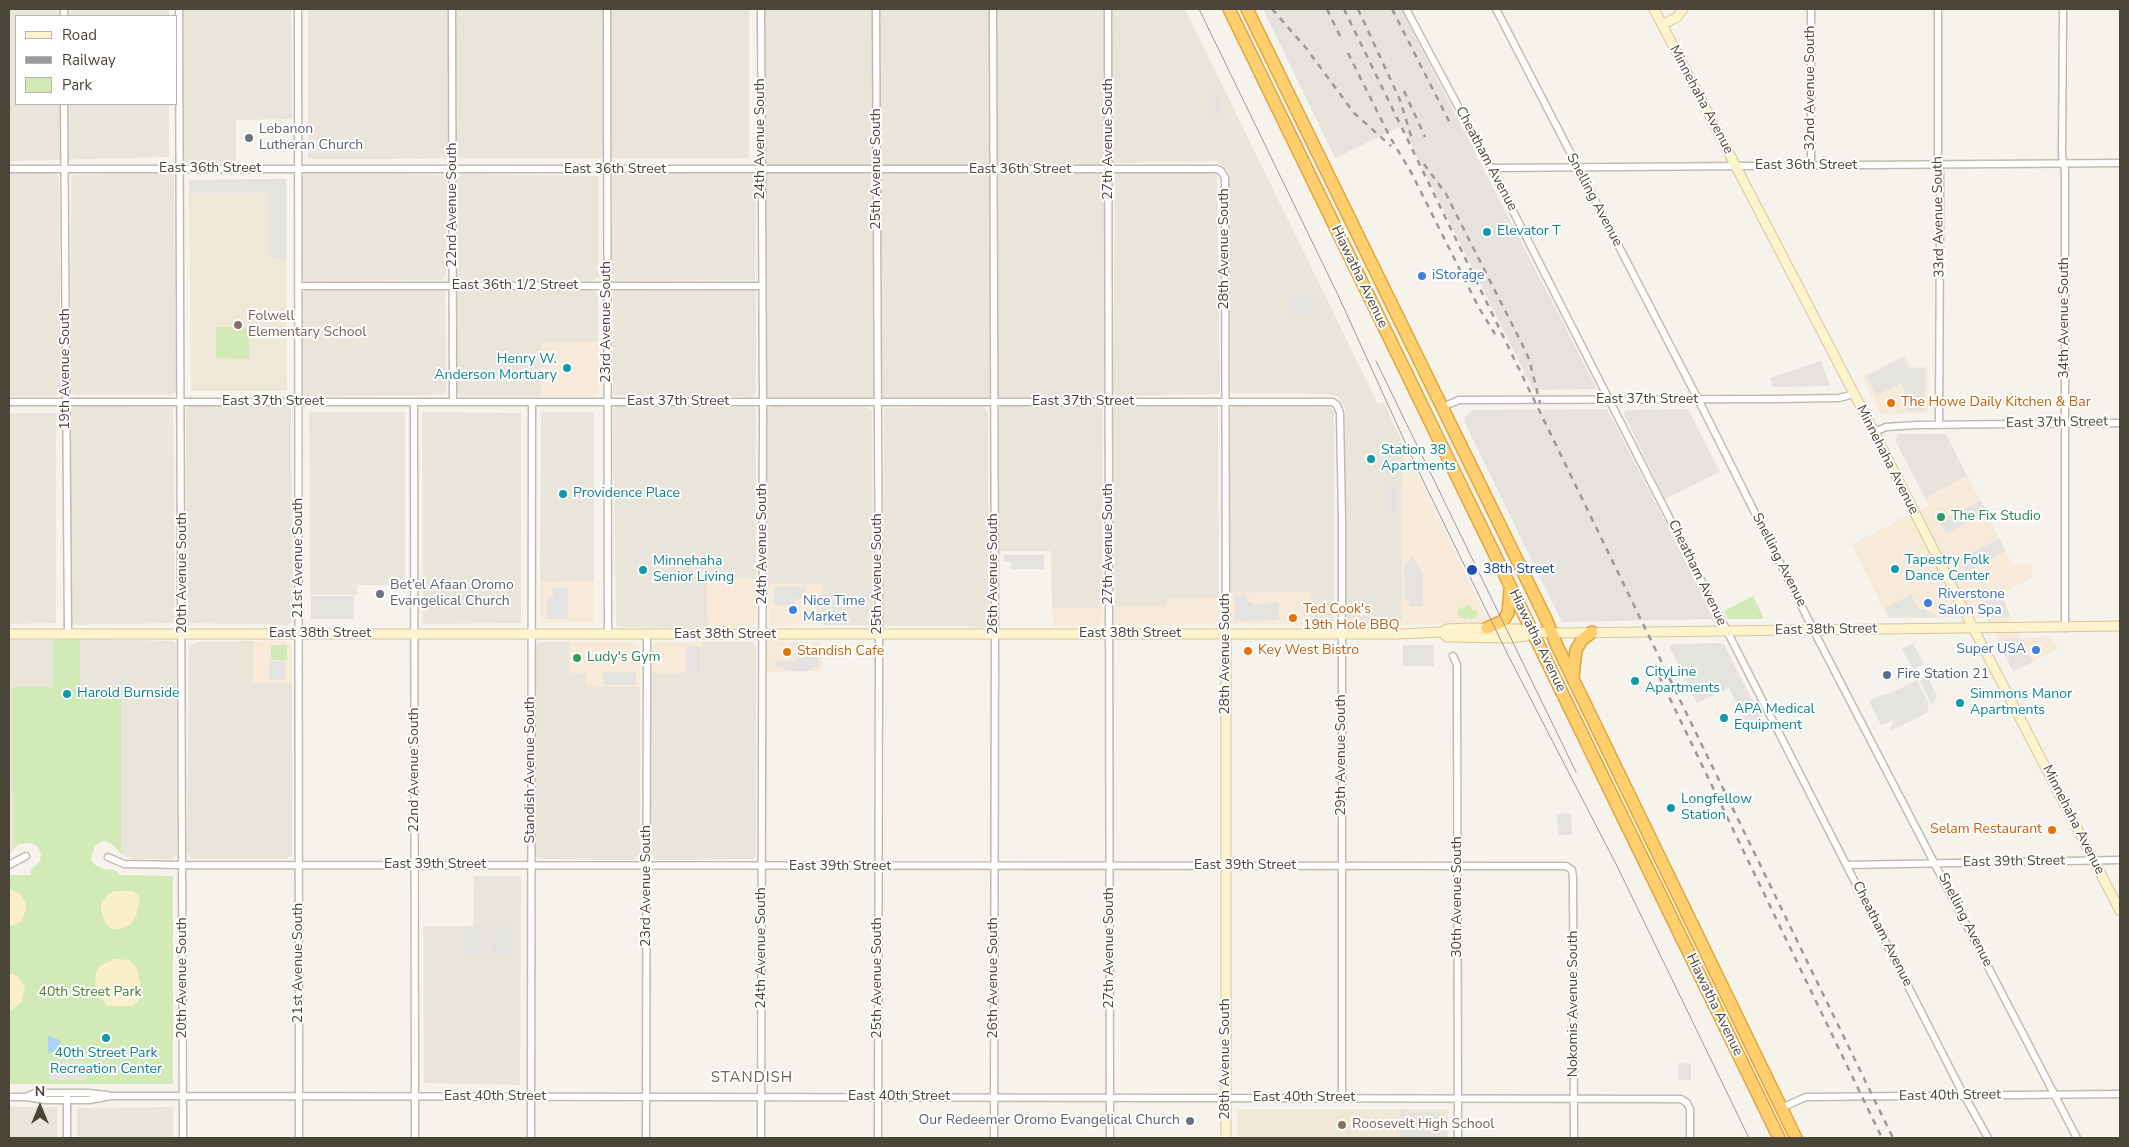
<!DOCTYPE html>
<html>
<head>
<meta charset="utf-8">
<style>
  body { margin:0 }
  #map { position:relative; width:2129px; height:1147px; overflow:hidden; background:#f6f3ec; font-family:"Nunito Sans",sans-serif }
  canvas { display:block }
  .frame { position:absolute; inset:0; border:10px solid #4b4439; pointer-events:none }
  .legend { position:absolute; left:15px; top:15px; width:162px; height:90px; box-sizing:border-box; background:#fff; border:1px solid #b7b4b0; margin:0; padding:6px 9px; list-style:none; font-size:15px; color:#4b4439 }
  .legend li { display:flex; align-items:center; gap:10px; height:25px }
  .legend b { width:25px; border:1px solid #b7b4b0 }
  .north { position:absolute; left:15px; top:1082px; width:50px; height:50px; -webkit-text-stroke:4px #fff; paint-order:stroke; rotate:0deg; font-size:14px; font-weight:700; line-height:20px; text-align:center; color:#4b4439 }
  .north::after { content:''; display:block; margin:auto; width:18px; height:22px; background:#4b4439; clip-path:polygon(50% 0,100% 100%,50% 72%,0 100%) }
</style>
</head>
<body>
<div id="map">
<canvas width="2129" height="1147"></canvas>
<div class="frame"></div>
<ul class="legend">
<li><b style="height:6px;background:#fff3cd"></b>Road</li>
<li><b style="height:6px;background:#9a9a9a"></b>Railway</li>
<li><b style="height:14px;background:#d2eab5"></b>Park</li>
</ul>
<div class="north">N</div>
</div>
<script>
const ctx = document.querySelector('canvas').getContext('2d');
ctx.lineJoin = 'round';
function fill(path, color) {
  ctx.fillStyle = color;
  ctx.fill(path, 'evenodd');
}
function poly(rows) {
  const path = new Path2D();
  for (const r of rows) {
    path.moveTo(r[0], r[1]);
    for (let i = 2; i < r.length; i += 2) path.lineTo(r[i], r[i + 1]);
  }
  return path;
}
function stroke(path, color, width, dash) {
  ctx.strokeStyle = color;
  ctx.lineWidth = width;
  ctx.lineCap = dash ? 'butt' : 'round';
  ctx.setLineDash(dash || []);
  ctx.stroke(path);
}
function label(font, color, halo, rows, align = 'center') {
  ctx.font = font + ' "Nunito Sans",sans-serif';
  ctx.lineWidth = 4;
  ctx.setLineDash([]);
  ctx.textBaseline = 'middle';
  ctx.strokeStyle = halo;
  ctx.fillStyle = color;
  for (const [text, x, y, turn = 0] of rows) {
    ctx.save();
    ctx.translate(x, y);
    ctx.rotate((+turn || 0) * Math.PI / 180);
    ctx.textAlign = isNaN(turn) ? turn : align;
    if (halo) ctx.strokeText(text, 0, 0);
    ctx.fillText(text, 0, 0);
    ctx.restore();
  }
}
fill(poly([
  [9,9,169,9,169,16,16,16,16,104,169,104,169,157,9,161],
  [183,9,291,9,292,119,236,120,236,163,188,163,184,160],
  [308,9,749,9,749,158,308,159],
  [761,9,1185,9,1378,404,1384,402,1403,445,1402,625,1352,625,1346,624,1344,620,1345,409,1343,404,1338,397,1328,394,1231,393,1229,174,1226,168,1216,161,1114,163,1109,401,763,402],
  [617,172,754,174,756,177,755,279,753,280,615,281,612,276,612,178],
  [9,173,55,173,59,178,61,391,57,396,9,396],
  [169,173,174,177,176,391,171,395,75,395,70,391,71,175],
  [306,173,447,175,446,274,444,279,440,280,307,281,304,279,302,278,302,178],
  [1118,173,1214,173,1217,175,1220,391,1219,394,1118,396,1113,392,1115,176],
  [462,174,598,176,599,179,599,277,593,281,460,281,457,275,458,178],
  [751,289,755,290,756,293,756,391,753,397,615,395,613,393,613,291],
  [307,290,439,290,445,292,446,391,444,395,304,396,302,392,302,294],
  [462,291,595,291,598,295,598,342,541,343,541,396,460,396,456,392,457,293],
  [75,405,173,407,175,618,173,623,75,625,72,623,70,411],
  [190,406,288,407,291,409,293,621,288,625,187,623,186,410],
  [616,406,753,407,756,410,756,578,707,579,708,628,620,627,616,625,613,411],
  [771,406,866,407,872,410,873,622,871,625,822,625,822,584,768,584,766,411],
  [983,406,988,413,989,624,983,628,971,626,888,626,883,622,884,408],
  [1000,406,1098,406,1103,410,1102,608,1052,608,1051,551,997,551,997,412],
  [1215,406,1218,409,1219,598,1167,599,1167,607,1115,607,1113,412,1114,408,1116,407],
  [1235,406,1331,407,1334,411,1334,619,1331,624,1310,625,1310,592,1229,593,1230,410],
  [309,412,405,412,405,585,357,585,357,595,310,595],
  [422,412,521,413,521,623,423,624],
  [541,412,594,412,594,581,540,582],
  [9,413,56,413,56,623,9,624],
  [80,639,173,641,176,645,177,855,173,859,133,859,121,854,121,688,80,688],
  [9,640,53,640,53,688,12,688,13,850,9,855],
  [253,641,253,683,292,683,292,855,286,859,192,859,187,853,189,646,197,642],
  [540,642,569,642,569,672,587,673,587,686,640,687,640,854,635,860,539,859,535,856,535,647],
  [702,642,753,642,756,647,756,855,753,859,656,860,651,855,651,673,702,673],
  [474,876,521,876,520,1085,424,1083,423,926,473,926],
  [9,1107,57,1107,57,1138,9,1138],
  [173,1107,173,1138,77,1138,77,1108]
]), '#eae5da');
fill(poly([
  [598,342,599,393,593,396,541,396,541,343],
  [1905,355,1911,366,1928,367,1928,413,1880,414,1862,377],
  [1403,445,1489,623,1402,625],
  [1967,476,2013,565,2031,564,2032,578,2001,594,2020,638,2051,637,2058,649,2013,672,1986,617,1888,618,1852,544,1928,505,1925,498],
  [756,578,756,623,754,625,751,627,708,628,707,579],
  [594,581,594,623,542,623,540,621,540,582],
  [768,584,822,584,822,625,773,626,769,624],
  [1310,591,1310,625,1234,625,1230,621,1229,593],
  [1219,598,1219,620,1215,625,1119,626,1115,622,1115,607,1167,607,1167,599],
  [1052,608,1103,608,1104,620,1099,626,1053,626],
  [775,640,787,642,821,642,822,671,767,672,767,644,769,641],
  [253,641,286,641,290,643,292,647,292,683,253,683],
  [634,641,640,648,640,687,587,686,587,673,569,673,569,642],
  [658,642,702,642,702,673,651,673,652,648,653,644]
]), '#f7ead8');
fill(poly([
  [1263,9,1401,9,1597,389,1533,390,1402,126,1335,158],
  [1821,361,1830,386,1773,387,1770,378],
  [1607,409,1656,504,1715,619,1562,622,1465,423,1464,418,1472,410,1477,410],
  [1688,409,1720,472,1665,499,1624,414,1626,410],
  [1898,434,1946,434,1967,476,1925,498,1895,440]
]), '#e6e2dd');
fill(poly([
  [286,179,287,391,191,391,189,180],
  [1240,1109,1448,1109,1448,1138,1237,1138,1237,1112]
]), '#efe8d6');
fill(poly([
  [216,327,244,327,249,331,249,359,216,358],
  [1753,596,1764,619,1728,619,1724,611],
  [1470,605,1473,611,1477,610,1477,617,1471,619,1467,617,1467,619,1459,617,1457,613,1460,607,1462,609],
  [80,639,80,688,121,688,121,854,112,844,105,841,98,843,94,848,91,860,95,865,103,869,115,870,121,875,173,876,173,1084,9,1084,9,875,31,875,31,870,40,861,41,854,38,847,32,843,19,844,13,850,12,687,53,687,53,640],
  [271,645,287,645,287,660,271,660]
]), '#d2eab5');
fill(poly([
  [9,888,21,895,26,904,26,910,22,921,9,927],
  [114,891,133,891,140,897,136,917,131,924,121,929,112,929,106,924,101,912,101,903,106,896],
  [114,959,129,960,137,968,141,988,139,1000,133,1006,107,1006,99,995,95,984,96,972,100,966],
  [9,973,18,976,25,987,22,1001,9,1012]
]), '#f9efc9');
fill(poly([
  [1208,91,1221,91,1221,116,1209,116],
  [286,179,286,258,269,258,268,193,189,193,189,180],
  [1289,295,1314,295,1315,316,1289,316],
  [1904,357,1909,368,1925,369,1925,411,1908,411,1904,405,1905,390,1901,383,1876,395,1867,376],
  [1397,483,1397,513,1384,513,1384,485],
  [1981,501,1987,513,1946,534,1940,522],
  [1999,539,2005,551,1966,572,1959,559],
  [1004,555,1044,555,1044,569,1011,569,1011,562,1004,561],
  [1412,557,1423,574,1423,607,1409,607,1409,601,1405,601,1404,565],
  [774,587,805,587,805,599,795,599,795,605,774,605],
  [553,588,568,588,568,619,547,619,547,597,553,597],
  [2001,594,2009,612,2009,617,1990,617,1983,604],
  [1235,595,1247,595,1247,602,1253,602,1254,605,1279,602,1279,620,1235,621],
  [1911,595,1919,610,1924,609,1939,617,1889,617,1884,608],
  [311,596,354,596,354,619,311,619],
  [2005,639,2020,639,2033,662,2013,672,2008,661,2009,656,2003,644],
  [1720,643,1724,644,1766,727,1751,734,1729,688,1697,703,1669,646,1674,644],
  [1913,643,1924,664,1913,669,1902,649],
  [1403,645,1434,645,1434,666,1403,666],
  [686,646,701,646,701,673,686,673],
  [796,647,818,647,818,667,813,667,810,671,787,671,781,666,775,666,775,661,796,661],
  [269,661,285,661,285,680,269,680],
  [603,672,636,672,636,685,604,685],
  [1926,674,1937,696,1932,705,1920,681],
  [1917,680,1929,704,1927,713,1890,731,1893,720,1881,725,1869,701,1882,695,1889,694],
  [1571,813,1572,835,1558,835,1557,814],
  [466,926,487,926,488,955,466,955],
  [490,926,512,926,512,955,491,955],
  [79,1061,92,1063,95,1067,84,1080,51,1080,49,1077,52,1073,47,1064,50,1062],
  [1678,1063,1691,1064,1691,1080,1678,1080],
  [1400,1110,1406,1110,1406,1119,1410,1118,1410,1112,1440,1112,1440,1122,1447,1122,1447,1138,1400,1138]
]), '#e5e3e0');
fill(poly([
  [48,1036,60,1040,60,1050,48,1053]
]), '#a9d4f2');
const street = poly([
  [64,9,64,16],
  [179,9,183,1138],
  [298,9,299,1138],
  [452,9,453,402],
  [607,9,608,635],
  [761,9,763,402,761,1138],
  [876,9,879,634,878,1138],
  [993,9,995,624,994,1138],
  [1108,9,1110,1138],
  [1406,9,1491,168,1959,1086,1988,1138],
  [1496,9,1702,407,1819,641,2077,1138],
  [1938,9,1938,157,1940,172,1940,224,1939,425],
  [2063,9,2062,156,2065,171,2065,628],
  [64,104,68,634],
  [1811,166,1811,9],
  [1491,168,2120,163],
  [9,169,1217,169,1221,171,1225,178,1226,633],
  [298,286,762,286],
  [9,402,1333,402,1337,405,1340,413,1342,519,1342,1097],
  [414,402,415,1138],
  [1442,407,1459,400,1774,399,1839,398,1854,394],
  [1874,432,1886,427,1917,425,2120,423],
  [1453,656,1457,665,1458,1138],
  [108,857,124,864,183,865,1566,866,1572,870,1573,877,1574,1138],
  [9,865,26,856],
  [1847,865,2120,860],
  [28,1096,35,1093,88,1093,107,1095],
  [67,1096,67,1138],
  [9,1097,27,1097,45,1100,89,1100,111,1096,183,1096,1681,1099,1687,1103,1690,1109,1690,1138],
  [1781,1108,1806,1097,2120,1094],
  [531,1138,532,402],
  [646,1138,647,635]
]);
const secondary = poly([
  [1654,9,1874,432,1966,614,2120,911],
  [1662,25,1677,17,1683,9],
  [1442,632,1447,637,1511,638,1526,636,1532,632],
  [9,634,1399,634,1442,632,1447,629,1468,628,1518,629,1532,632,1564,633,2120,626],
  [1226,1138,1226,633]
]);
const highway = poly([
  [1229,9,1779,1138],
  [1247,9,1546,619,1557,646,1796,1138],
  [1487,628,1503,621,1508,613,1510,590],
  [1573,677,1576,650,1582,640,1592,632]
]);
stroke(street, '#c2bbae', 9);
stroke(secondary, '#d6c79b', 11);
stroke(highway, '#e0a43c', 14);
stroke(street, '#fff', 6);
stroke(secondary, '#fff3cd', 9);
stroke(highway, '#ffcf6e', 11);
stroke(poly([
  [1199,9,1338,295,1415,464,1508,655,1617,866,1749,1138],
  [1376,361,1576,772]
]), '#9a9a9a', 1);
stroke(poly([
  [1272,9,1306,48,1354,113,1391,146],
  [1327,9,1342,40],
  [1344,9,1893,1138],
  [1358,9,1400,100,1412,139],
  [1392,9,1451,125],
  [1348,53,1390,137,1412,174,1479,308,1495,334],
  [1404,91,1425,137],
  [1424,164,1446,194,1522,344,1529,359,1540,403],
  [1659,676,1882,1138]
]), '#9a9a9a', 2.5, [6, 6]);
for (const [x, y, r, color] of [
  [249,138,5,"#6b7280"],
  [1487,232,5,"#0f9aa8"],
  [1422,276,5,"#3f7fe0"],
  [238,325,5,"#8d6e63"],
  [567,368,5,"#0f9aa8"],
  [1891,403,5,"#e8710a"],
  [1371,459,5,"#0f9aa8"],
  [563,494,5,"#0f9aa8"],
  [1941,517,5,"#2e9e5b"],
  [1895,569,5,"#0f9aa8"],
  [643,570,5,"#0f9aa8"],
  [1472,570,6,"#1a4fb4"],
  [380,594,5,"#6b7280"],
  [1928,603,5,"#3f7fe0"],
  [793,610,5,"#3f7fe0"],
  [1293,618,5,"#e8710a"],
  [2036,650,5,"#3f7fe0"],
  [1248,651,5,"#e8710a"],
  [787,652,5,"#e8710a"],
  [577,658,5,"#2e9e5b"],
  [1887,675,5,"#5c6f8a"],
  [1635,681,5,"#0f9aa8"],
  [67,694,5,"#0f9aa8"],
  [1960,703,5,"#0f9aa8"],
  [1724,718,5,"#0f9aa8"],
  [1671,808,5,"#0f9aa8"],
  [2052,830,5,"#e8710a"],
  [106,1038,5,"#0f9aa8"],
  [1190,1121,5,"#6b7280"],
  [1342,1125,5,"#8d6e63"]
]) {
  const dot = new Path2D();
  dot.arc(x, y, r, 0, 2 * Math.PI);
  ctx.fillStyle = color;
  ctx.fill(dot);
  stroke(dot, '#fff', 2);
}
label('14px', '#4b4439', '#fff', [
  ["32nd Avenue South",1811,88,-90],
  ["Minnehaha Avenue",1701,100,62],
  ["24th Avenue South",761,139,-90],
  ["27th Avenue South",1109,139,-90],
  ["Cheatham Avenue",1486,159,62],
  ["East 36th Street",1806,166],
  ["East 36th Street",210,169],
  ["25th Avenue South",877,169,-90],
  ["East 36th Street",615,170],
  ["East 36th Street",1020,170],
  ["Snelling Avenue",1594,200,62],
  ["22nd Avenue South",453,205,-90],
  ["33rd Avenue South",1939,217,-91],
  ["28th Avenue South",1225,249,-90],
  ["Hiawatha Avenue",1359,277,64],
  ["East 36th 1/2 Street",515,286],
  ["34th Avenue South",2065,318,-90],
  ["23rd Avenue South",607,322,-90],
  ["19th Avenue South",66,369,-90],
  ["East 37th Street",1647,400],
  ["East 37th Street",273,402],
  ["East 37th Street",678,402],
  ["East 37th Street",1083,402],
  ["East 37th Street",2057,423,-1],
  ["Minnehaha Avenue",1887,460,63],
  ["24th Avenue South",763,544,-90],
  ["27th Avenue South",1109,544,-90],
  ["21st Avenue South",299,558,-90],
  ["Snelling Avenue",1779,560,63],
  ["20th Avenue South",183,573,-90],
  ["Cheatham Avenue",1697,573,64],
  ["25th Avenue South",878,574,-90],
  ["26th Avenue South",994,574,-90],
  ["East 38th Street",1826,630,-1],
  ["East 38th Street",320,634],
  ["East 38th Street",1130,634],
  ["East 38th Street",725,635],
  ["Hiawatha Avenue",1537,641,64],
  ["28th Avenue South",1226,654,-90],
  ["29th Avenue South",1342,755,-90],
  ["22nd Avenue South",415,770,-90],
  ["Standish Avenue South",531,770,-90],
  ["Minnehaha Avenue",2073,820,63],
  ["East 39th Street",2014,862,-1],
  ["East 39th Street",435,865],
  ["East 39th Street",1245,866],
  ["East 39th Street",840,867],
  ["23rd Avenue South",647,886,-90],
  ["30th Avenue South",1458,897,-90],
  ["Snelling Avenue",1965,920,63],
  ["Cheatham Avenue",1882,934,63],
  ["24th Avenue South",762,948,-90],
  ["27th Avenue South",1110,948,-90],
  ["21st Avenue South",299,963,-90],
  ["20th Avenue South",183,978,-90],
  ["25th Avenue South",878,978,-90],
  ["26th Avenue South",994,978,-90],
  ["Nokomis Avenue South",1574,1004,-90],
  ["Hiawatha Avenue",1714,1005,64],
  ["28th Avenue South",1226,1059,-90],
  ["East 40th Street",1950,1096,-1],
  ["East 40th Street",495,1097],
  ["East 40th Street",899,1097],
  ["East 40th Street",1304,1098]
]);
label('14px', '#5b616d', '#fff', [
  ["Lebanon",259,130],
  ["Lutheran Church",259,146],
  ["Bet’el Afaan Oromo",390,586],
  ["Evangelical Church",390,602],
  ["Our Redeemer Oromo Evangelical Church",1180,1121,"right"]
], 'left');
label('14px', '#0d838f', '#fff', [
  ["Elevator T",1497,232],
  ["Henry W.",557,360,"right"],
  ["Anderson Mortuary",557,376,"right"],
  ["Station 38",1381,451],
  ["Apartments",1381,467],
  ["Providence Place",573,494],
  ["Tapestry Folk",1905,561],
  ["Dance Center",1905,577],
  ["Minnehaha",653,562],
  ["Senior Living",653,578],
  ["CityLine",1645,673],
  ["Apartments",1645,689],
  ["Harold Burnside",77,694],
  ["Simmons Manor",1970,695],
  ["Apartments",1970,711],
  ["APA Medical",1734,710],
  ["Equipment",1734,726],
  ["Longfellow",1681,800],
  ["Station",1681,816],
  ["40th Street Park",106,1054,"center"],
  ["Recreation Center",106,1070,"center"]
], 'left');
label('14px', '#366cbe', '#fff', [
  ["iStorage",1432,276],
  ["Riverstone",1938,595],
  ["Salon Spa",1938,611],
  ["Nice Time",803,602],
  ["Market",803,618],
  ["Super USA",2026,650,"right"]
], 'left');
label('14px', '#785e54', '#fff', [
  ["Folwell",248,317],
  ["Elementary School",248,333],
  ["Roosevelt High School",1352,1125]
], 'left');
label('14px', '#c56008', '#fff', [
  ["The Howe Daily Kitchen & Bar",1901,403],
  ["Ted Cook's",1303,610],
  ["19th Hole BBQ",1303,626],
  ["Key West Bistro",1258,651],
  ["Standish Cafe",797,652],
  ["Selam Restaurant",2042,830,"right"]
], 'left');
label('14px', '#27864d', '#fff', [
  ["The Fix Studio",1951,517],
  ["Ludy's Gym",587,658]
], 'left');
label('14px', '#164399', '#fff', [
  ["38th Street",1483,570]
], 'left');
label('14px', '#4e5e75', '#fff', [
  ["Fire Station 21",1897,675]
], 'left');
label('14px', '#4a7f2a', '#fff', [
  ["40th Street Park",90,993]
]);
ctx.letterSpacing = '1px';
label('15px', '#6e6250', '#fff', [
  ["STANDISH",752,1078]
]);
ctx.letterSpacing = '0px';
</script>
</body>
</html>
